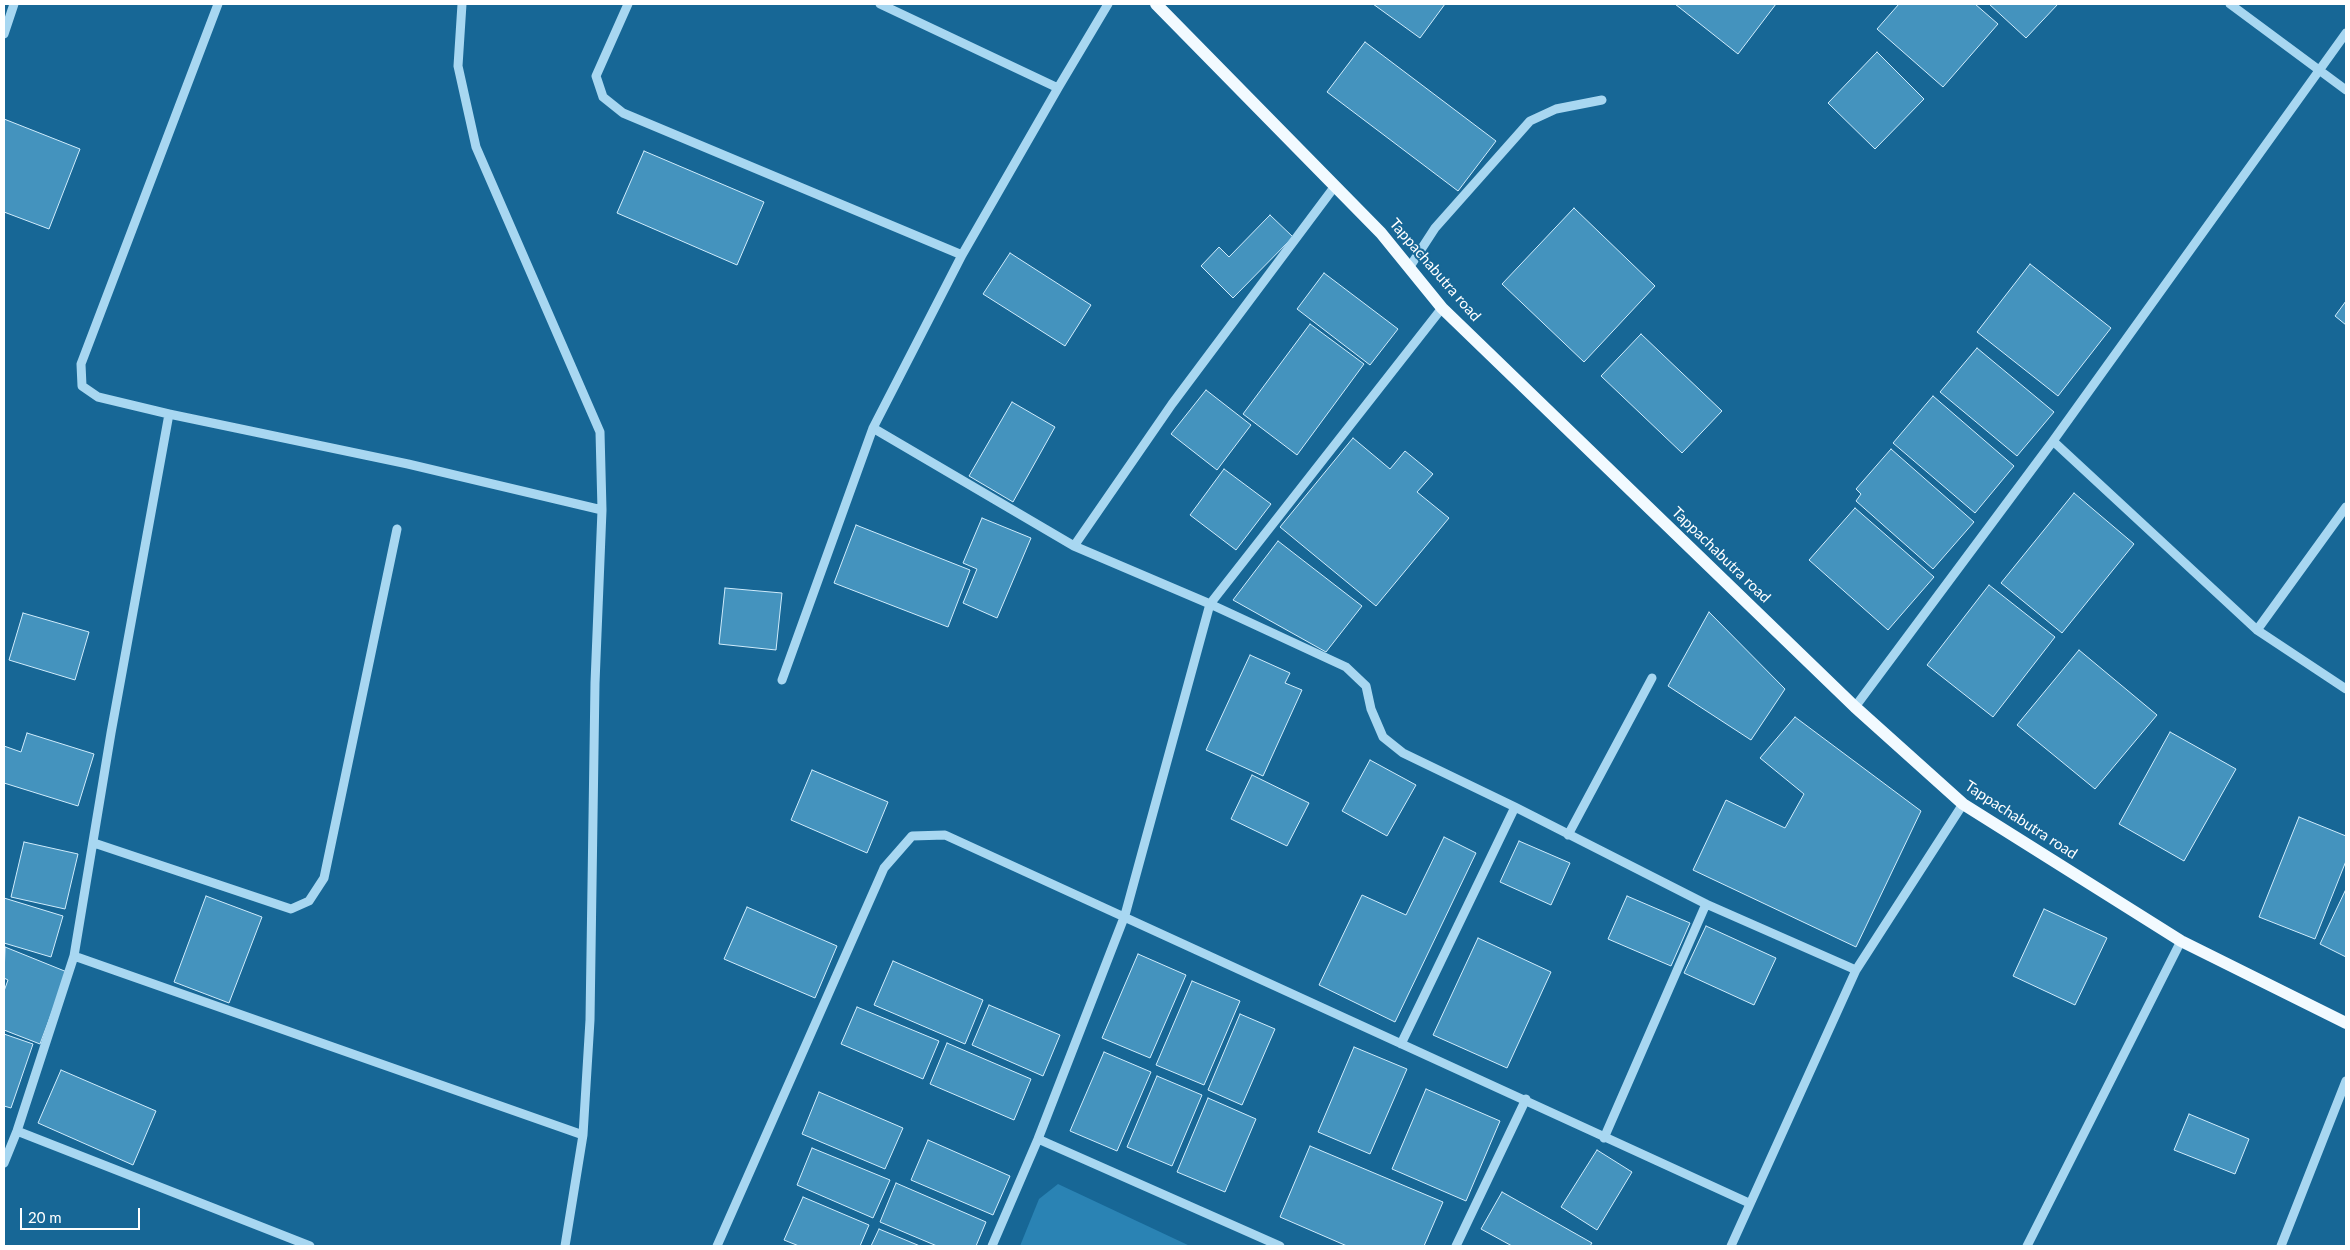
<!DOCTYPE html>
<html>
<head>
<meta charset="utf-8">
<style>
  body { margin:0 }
  #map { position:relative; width:2350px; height:1250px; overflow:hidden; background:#176796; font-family:Lato,sans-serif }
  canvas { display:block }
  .frame { position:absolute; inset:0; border:5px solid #fff; pointer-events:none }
  .scale { position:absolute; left:20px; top:1208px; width:120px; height:22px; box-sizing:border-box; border:2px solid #fff; border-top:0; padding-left:6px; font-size:15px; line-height:18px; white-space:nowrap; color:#fff; -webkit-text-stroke:4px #176796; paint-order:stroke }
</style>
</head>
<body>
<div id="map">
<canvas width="2350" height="1250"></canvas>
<div class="frame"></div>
<div class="scale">20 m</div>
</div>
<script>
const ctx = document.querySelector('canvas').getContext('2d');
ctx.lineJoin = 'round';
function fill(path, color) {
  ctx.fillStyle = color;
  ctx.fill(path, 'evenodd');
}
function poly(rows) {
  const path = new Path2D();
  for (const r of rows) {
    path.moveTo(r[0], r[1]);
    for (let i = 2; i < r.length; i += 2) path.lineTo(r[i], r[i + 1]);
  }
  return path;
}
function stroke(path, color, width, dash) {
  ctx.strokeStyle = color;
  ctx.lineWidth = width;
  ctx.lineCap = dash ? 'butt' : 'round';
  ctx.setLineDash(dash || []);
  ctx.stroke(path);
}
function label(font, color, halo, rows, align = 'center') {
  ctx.font = font + ' Lato,sans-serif';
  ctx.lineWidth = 4;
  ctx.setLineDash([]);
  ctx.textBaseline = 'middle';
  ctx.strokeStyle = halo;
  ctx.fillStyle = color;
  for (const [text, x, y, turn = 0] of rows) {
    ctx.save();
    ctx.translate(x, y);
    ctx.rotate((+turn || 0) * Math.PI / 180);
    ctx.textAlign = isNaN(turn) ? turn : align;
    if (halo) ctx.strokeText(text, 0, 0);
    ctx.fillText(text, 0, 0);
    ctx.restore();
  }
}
fill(poly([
  [1058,1184,1190,1246,1020,1246,1039,1199]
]), '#2a83b4');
const building = poly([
  [1373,4,1445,4,1420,38,1373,4],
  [1675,4,1776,4,1738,54,1675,4],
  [1899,4,1975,4,1998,24,1943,87,1877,29,1899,4],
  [1989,4,2058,4,2026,38,1989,4],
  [1365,42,1496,141,1458,191,1327,92,1365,42],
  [1877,52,1924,99,1875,149,1828,103,1877,52],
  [4,119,80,149,49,229,4,212,4,119],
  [644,151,764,202,737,265,617,213,644,151],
  [1574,208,1655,286,1584,362,1502,284,1574,208],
  [1270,215,1293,237,1233,298,1201,266,1219,247,1229,257,1270,215],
  [1010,253,1091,305,1065,346,983,294,1010,253],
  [2030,264,2111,328,2058,396,1977,332,2030,264],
  [1324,273,1398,329,1370,365,1297,309,1324,273],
  [2346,301,2346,325,2335,316,2346,301],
  [1310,324,1364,364,1297,455,1243,414,1310,324],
  [1641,334,1722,411,1682,453,1601,376,1641,334],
  [1977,348,2054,412,2017,456,1940,392,1977,348],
  [1206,390,1251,425,1217,470,1171,434,1206,390],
  [1933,396,2014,466,1975,513,1893,443,1933,396],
  [1012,402,1055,427,1013,502,969,476,1012,402],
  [1353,438,1390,469,1405,451,1433,474,1417,492,1449,518,1376,606,1280,527,1353,438],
  [1891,449,1974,522,1933,569,1856,501,1861,494,1856,489,1891,449],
  [1224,469,1271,504,1236,550,1190,515,1224,469],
  [2074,493,2134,544,2062,633,2001,583,2074,493],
  [1855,508,1934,577,1888,630,1809,560,1855,508],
  [982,518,1031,538,997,618,963,603,977,569,963,563,982,518],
  [856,525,970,570,948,627,834,583,856,525],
  [1278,541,1362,606,1326,652,1233,600,1278,541],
  [1989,585,2055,637,1993,717,1927,665,1989,585],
  [725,588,782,593,776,650,719,644,725,588],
  [1709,612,1785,689,1751,740,1668,686,1709,612],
  [23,613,89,632,75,680,9,660,23,613],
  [2079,650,2157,715,2095,789,2017,725,2079,650],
  [1250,655,1290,673,1285,683,1302,690,1263,776,1206,750,1250,655],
  [1795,717,1921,811,1856,947,1693,870,1726,800,1785,828,1804,794,1760,758,1795,717],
  [2170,732,2236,769,2184,861,2119,824,2170,732],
  [27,733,94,754,78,806,4,783,4,746,21,752,27,733],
  [1370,760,1416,785,1387,836,1342,811,1370,760],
  [812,770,888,802,867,853,791,820,812,770],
  [1252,775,1309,803,1287,846,1231,819,1252,775],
  [2299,817,2346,836,2346,861,2315,939,2259,917,2299,817],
  [1444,837,1476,853,1395,1022,1319,985,1362,895,1406,915,1444,837],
  [1519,841,1570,863,1551,905,1500,882,1519,841],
  [24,842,78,854,65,909,11,897,24,842],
  [2346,889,2346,957,2320,944,2346,889],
  [206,896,262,917,229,1003,174,982,206,896],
  [1627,896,1690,923,1671,966,1608,939,1627,896],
  [4,898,63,916,51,957,4,943,4,898],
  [747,907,837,946,815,998,724,959,747,907],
  [2044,909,2107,938,2075,1005,2013,976,2044,909],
  [1706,926,1776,958,1754,1005,1684,973,1706,926],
  [1478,938,1551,972,1507,1068,1433,1035,1478,938],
  [5,947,67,972,40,1044,4,1030,4,991,8,980,4,978,5,947],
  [1138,954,1186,975,1150,1058,1102,1038,1138,954],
  [893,961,983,1000,965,1044,874,1005,893,961],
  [1192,981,1240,1001,1204,1085,1156,1065,1192,981],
  [989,1005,1060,1035,1043,1076,972,1045,989,1005],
  [857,1007,939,1041,923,1079,841,1044,857,1007],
  [1240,1014,1275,1029,1242,1105,1208,1090,1240,1014],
  [4,1034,33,1044,11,1108,4,1106,4,1034],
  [947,1043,1031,1079,1014,1120,930,1084,947,1043],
  [1354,1047,1407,1069,1370,1154,1318,1132,1354,1047],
  [1104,1052,1151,1072,1117,1151,1070,1131,1104,1052],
  [61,1070,156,1111,133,1165,38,1123,61,1070],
  [1157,1076,1202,1095,1172,1166,1127,1147,1157,1076],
  [1426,1089,1500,1121,1466,1201,1392,1169,1426,1089],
  [819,1092,903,1128,885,1169,802,1134,819,1092],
  [1208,1098,1256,1119,1225,1192,1177,1172,1208,1098],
  [2189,1114,2249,1139,2235,1174,2174,1150,2189,1114],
  [928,1140,1010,1176,993,1215,911,1180,928,1140],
  [1310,1146,1443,1202,1424,1246,1347,1246,1280,1217,1310,1146],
  [812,1148,890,1180,873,1218,797,1185,812,1148],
  [1597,1150,1632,1172,1597,1230,1561,1207,1597,1150],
  [896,1183,986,1222,976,1246,937,1246,880,1222,896,1183],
  [1502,1192,1592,1243,1590,1246,1512,1246,1481,1229,1502,1192],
  [803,1197,869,1225,860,1246,799,1246,784,1240,803,1197],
  [879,1229,920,1246,871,1246,879,1229]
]);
fill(building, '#4493be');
stroke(building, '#d0ecfc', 1);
stroke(poly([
  [462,4,458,66,476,147,600,432,602,510,595,683,590,1020,583,1135,565,1246],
  [628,4,596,76,603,97,623,113,962,255,873,428,782,680],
  [880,4,1058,88,1108,4],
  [2230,4,2346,90],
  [4,34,14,4],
  [962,255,1058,88],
  [1409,268,1435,228,1530,121,1556,109,1602,100],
  [169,414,408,464,602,510],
  [873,428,1074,546,1210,604,1346,667,1366,686,1371,709,1383,737,1403,753,1515,807,1706,904,1856,970],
  [2053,441,2257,630,2346,689],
  [1074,546,1172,404,1335,186],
  [2257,630,2346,507],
  [1855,707,2053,441,2346,33],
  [1568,835,1652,678],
  [94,843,291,909,309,901,324,878,397,529],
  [74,956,583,1135],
  [1401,1044,1515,807],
  [17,1131,310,1246],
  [1604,1138,1706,904],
  [1038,1139,1280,1246],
  [4,1163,17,1131,74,956,111,733,169,414,98,397,82,386,81,364,218,4],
  [717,1246,884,868,912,836,945,835,1749,1203],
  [992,1246,1038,1139,1125,915,1210,604,1442,308],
  [1456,1246,1526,1099],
  [1731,1246,1856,970,1963,804],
  [2027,1246,2181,941],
  [2281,1246,2346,1081]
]), '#a8d7f1', 9);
stroke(poly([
  [1156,4,1381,233,1442,308,1855,707,1963,804,2181,941,2346,1023]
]), '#f2faff', 12);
label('15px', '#fff', '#176796', [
  ["Tappachabutra road",1435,270,49],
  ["Tappachabutra road",1721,555,44],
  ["Tappachabutra road",2021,820,33]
]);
</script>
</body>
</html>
